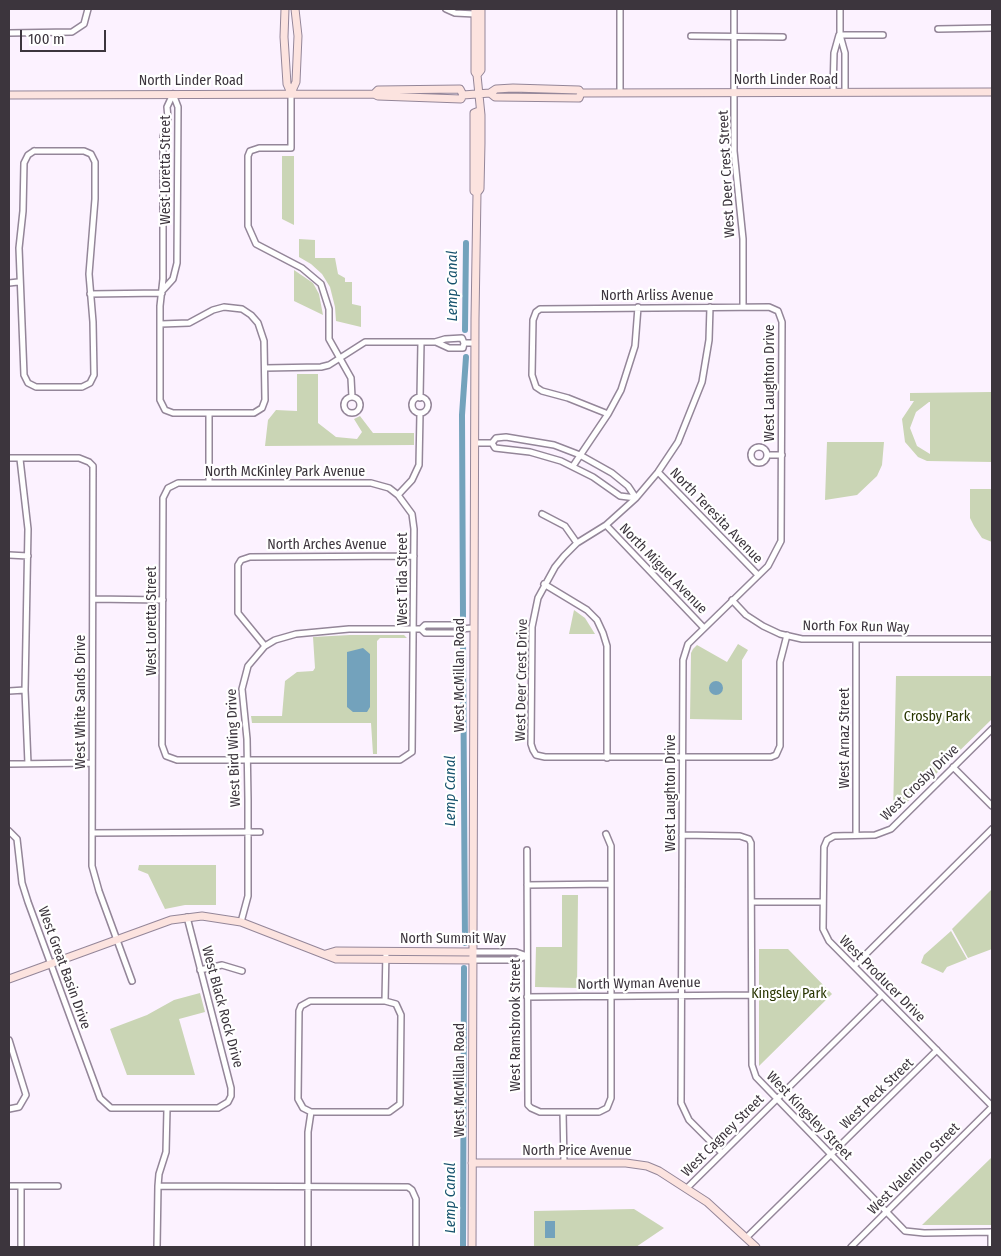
<!DOCTYPE html>
<html>
<head>
<meta charset="utf-8">
<style>
  body { margin:0 }
  #map { position:relative; width:1001px; height:1256px; overflow:hidden; background:#fcf2ff; font-family:"Fira Sans Condensed",sans-serif }
  canvas { display:block }
  .frame { position:absolute; inset:0; border:10px solid #3c353d; pointer-events:none }
  .scale { position:absolute; left:20px; top:30px; width:86px; height:22px; box-sizing:border-box; border:2px solid #3c353d; border-top:0; padding-left:6px; font-size:15px; line-height:18px; white-space:nowrap; color:#3c353d; -webkit-text-stroke:4px #fff; paint-order:stroke }
</style>
</head>
<body>
<div id="map">
<canvas width="1001" height="1256"></canvas>
<div class="frame"></div>
<div class="scale">100 m</div>
</div>
<script>
const ctx = document.querySelector('canvas').getContext('2d');
ctx.lineJoin = 'round';
function fill(path, color) {
  ctx.fillStyle = color;
  ctx.fill(path, 'evenodd');
}
function poly(rows) {
  const path = new Path2D();
  for (const r of rows) {
    if (r.length === 3) {
      path.moveTo(r[0] + r[2], r[1]);
      path.arc(r[0], r[1], r[2], 0, 2 * Math.PI);
      continue;
    }
    path.moveTo(r[0], r[1]);
    for (let i = 2; i < r.length; i += 2) path.lineTo(r[i], r[i + 1]);
  }
  return path;
}
function stroke(path, color, width, dash) {
  ctx.strokeStyle = color;
  ctx.lineWidth = width;
  ctx.lineCap = dash ? 'butt' : 'round';
  ctx.setLineDash(dash || []);
  ctx.stroke(path);
}
function label(font, color, halo, rows, align = 'center') {
  ctx.font = font + ' "Fira Sans Condensed",sans-serif';
  ctx.lineWidth = 4.5;
  ctx.setLineDash([]);
  ctx.textBaseline = 'middle';
  ctx.strokeStyle = halo;
  ctx.fillStyle = color;
  for (const [text, x, y, turn = 0] of rows) {
    ctx.save();
    ctx.translate(x, y);
    ctx.rotate((+turn || 0) * Math.PI / 180);
    ctx.textAlign = isNaN(turn) ? turn : align;
    if (halo) ctx.strokeText(text, 0, 0);
    ctx.fillText(text, 0, 0);
    ctx.restore();
  }
}
fill(poly([
  [282,156,294,156,294,225,282,219],
  [299,239,315,240,315,258,335,258,338,274,345,278,345,282,352,282,352,304,361,306,361,327,336,321,335,307,330,287,322,274,311,264,299,257],
  [294,270,313,283,319,294,323,315,294,301],
  [297,374,318,374,318,423,336,437,357,439,362,432,354,419,360,416,373,433,414,433,414,445,265,446,268,420,276,410,297,411],
  [992,392,992,462,927,461,918,457,905,442,902,419,914,401,910,401,910,393],
  [929,402,930,402,930,454,917,446,910,428,916,412],
  [827,442,884,442,882,465,877,476,857,495,825,500],
  [970,489,992,489,992,542,982,538,974,526,970,518],
  [574,610,585,618,595,634,569,634],
  [350,635,404,635,407,638,380,638,377,641,377,754,373,754,371,723,252,723,251,716,282,716,285,681,297,672,313,671,315,668,313,637],
  [738,644,748,650,742,660,742,720,690,719,691,653,693,649,697,645,727,662],
  [896,676,992,676,992,719,893,816],
  [139,865,216,865,216,905,185,905,165,909,148,874,138,870],
  [992,889,992,949,968,958,952,929],
  [562,895,578,895,577,988,535,987,536,947,562,947],
  [951,931,967,959,947,967,943,973,921,963,924,955],
  [759,949,788,949,832,994,759,1066],
  [200,993,205,1012,179,1019,195,1075,127,1075,110,1029,147,1015,174,1000],
  [991,1158,992,1225,922,1225],
  [634,1209,664,1228,636,1247,534,1247,534,1211]
]), '#cad5b5');
fill(poly([
  [363,648,370,654,370,707,367,712,353,712,347,707,347,652],
  [716,688,7],
  [545,1221,555,1221,555,1238,545,1238]
]), '#73a2bc');
stroke(poly([
  [465,330,466,243],
  [463,618,462,415,466,357],
  [463,639,465,943],
  [463,1247,464,968]
]), '#73a2bc', 6);
const street = poly([
  [446,9,455,13,475,14],
  [734,9,734,151,743,239,743,307],
  [840,9,840,35,845,53,845,92],
  [938,29,992,28],
  [9,33,72,32,84,24,88,9],
  [840,35,883,35],
  [691,36,783,37],
  [833,92,834,53,839,35],
  [291,93,291,148,259,148,250,151,248,156,248,226,256,244,302,268,321,284,329,309,329,339,351,378,352,397],
  [620,93,620,9],
  [34,151,84,151,91,154,95,162,95,199,89,274,93,322,94,375,90,383,82,387,36,387,28,383,24,375,19,248,23,211,24,163,28,155,34,151],
  [9,283,18,282],
  [163,290,173,279,177,263,178,107,173,94],
  [90,294,162,293],
  [710,307,709,340,702,382,678,442,658,472,636,498,606,525,577,543,564,556,555,567,538,598,532,627,531,744,533,750,536,755,545,757,771,757,776,755,780,746,780,662,787,635],
  [161,324,189,323,213,310,224,307,242,309,251,315,258,323,264,341,265,400,262,408,254,413,173,413,165,410,160,400,160,306,163,279,163,137,168,118,167,107,173,94],
  [436,342,449,348,463,348,464,343],
  [265,368,321,367,329,365,365,342,435,342,445,339,462,338,464,343,475,343],
  [352,405,8],
  [420,405,8],
  [420,398,421,342],
  [608,414,568,398,542,391,536,387,532,375,533,320,536,312,540,309,769,307,778,311,782,322,781,541,768,566,688,644,683,660,681,1103,689,1120,722,1153],
  [476,443,492,443,496,438,506,437,554,445,580,455,612,473,628,486,636,498,620,496,593,477,561,461,530,452,495,448,492,443],
  [759,455,8],
  [767,455,782,455],
  [9,458,79,458,89,462,93,466,92,866,99,891,132,981],
  [20,459,28,529,25,690,28,764],
  [573,466,608,414,621,390,635,346,638,307],
  [658,472,758,575],
  [209,483,209,413],
  [398,495,389,488,371,483,178,483,168,488,163,498,162,745,166,756,177,760,400,760,412,752,414,529,412,514,398,495,412,480,419,465,420,413],
  [542,514,565,526,577,543],
  [606,525,704,628],
  [9,555,28,556],
  [544,584,587,610,597,620,603,633,607,646,607,758],
  [93,599,163,600],
  [732,600,746,615,763,626,780,634,802,639,992,639],
  [461,629,460,633,425,633,421,629,425,625,460,625,461,629,472,628],
  [265,646,275,640,296,634,349,629,421,629],
  [9,691,25,690],
  [992,729,891,829,875,835,834,836,827,840,824,847,823,929,829,941,992,1106],
  [9,764,92,763],
  [953,767,992,806],
  [9,831,17,839,22,883,28,902,100,1098,111,1108,218,1108,228,1102,231,1096,231,1088,187,917],
  [92,833,260,832],
  [682,835,740,836,749,839,751,843,752,1065,756,1077,905,1231,924,1233,992,1232],
  [856,835,856,640],
  [527,850,528,1105,531,1108,540,1112,599,1112,607,1108,611,1098,611,846,606,834],
  [527,885,611,884],
  [753,902,823,902],
  [241,922,248,896,248,800,247,739,242,689,248,666,265,646,238,613,238,565,241,560,250,557,414,556],
  [473,952,516,952,527,956],
  [473,960,516,960,527,956],
  [854,966,992,829],
  [200,970,222,965,242,971],
  [527,997,752,995],
  [9,1040,26,1095,19,1107,9,1109],
  [311,1112,389,1112,400,1104,401,1015,396,1004,385,1001,386,951],
  [563,1112,564,1163],
  [9,1186,58,1186],
  [158,1186,408,1187,412,1190,416,1199,416,1247],
  [687,1188,882,995],
  [991,1232,991,1247],
  [747,1237,937,1050],
  [21,1247,21,1186],
  [157,1247,158,1186,159,1174,166,1152,167,1109],
  [308,1247,308,1132,311,1112,303,1108,298,1099,299,1011,301,1006,310,1001,385,1001],
  [851,1247,992,1107]
]);
const secondary = poly([
  [285,9,284,37,287,84,291,93],
  [477,75,481,70,481,9],
  [291,93,296,82,298,36,295,9],
  [490,93,495,97,579,98,581,93],
  [374,94,378,90,460,89,463,95],
  [9,95,374,94,378,96,461,99,463,95,490,93,496,89,513,88,579,90,581,93,992,92],
  [477,193,474,191,474,113,479,111],
  [326,954,336,951,473,952],
  [9,979,171,920,202,916,241,922,336,959,473,960],
  [472,1163,626,1163,647,1166,659,1171,707,1202,756,1247],
  [472,1247,475,319,477,193,480,189,481,143,481,115,477,75,475,72,475,9]
]);
stroke(street, '#948699', 8);
stroke(secondary, '#948699', 9);
stroke(street, '#fff', 5);
stroke(secondary, '#fce3df', 7);
label('14px', '#3c353d', '#fff', [
  ["North Linder Road",786,80],
  ["North Linder Road",191,81],
  ["West Loretta Street",166,170,-90],
  ["West Deer Crest Street",727,174,-93],
  ["North Arliss Avenue",657,296],
  ["West Laughton Drive",770,383,-90],
  ["North McKinley Park Avenue",285,472],
  ["North Teresita Avenue",716,516,46],
  ["North Arches Avenue",327,545],
  ["North Miguel Avenue",663,569,46],
  ["West Tida Street",403,579,-90],
  ["West Loretta Street",152,621,-90],
  ["North Fox Run Way",856,627,1],
  ["West McMillan Road",460,675,-90],
  ["West Deer Crest Drive",522,680,-89],
  ["West White Sands Drive",81,702,-90],
  ["West Arnaz Street",845,738,-90],
  ["West Bird Wing Drive",234,748,-92],
  ["West Crosby Drive",920,783,-44],
  ["West Laughton Drive",671,793,-90],
  ["North Summit Way",453,939],
  ["West Great Basin Drive",64,968,70],
  ["West Producer Drive",882,979,45],
  ["North Wyman Avenue",639,984,-1],
  ["West Black Rock Drive",222,1007,75],
  ["West Ramsbrook Street",516,1025,-90],
  ["West McMillan Road",460,1080,-90],
  ["West Peck Street",877,1094,-44],
  ["West Kingsley Street",809,1116,46],
  ["West Cagney Street",723,1136,-45],
  ["North Price Avenue",577,1151],
  ["West Valentino Street",914,1169,-45]
]);
label('14px', '#283501', '#fff', [
  ["Crosby Park",937,717],
  ["Kingsley Park",789,994]
]);
label('italic 15px', '#16526d', '#fff', [
  ["Lemp Canal",453,286,-90],
  ["Lemp Canal",451,791,-90],
  ["Lemp Canal",451,1198,-90]
]);
</script>
</body>
</html>
